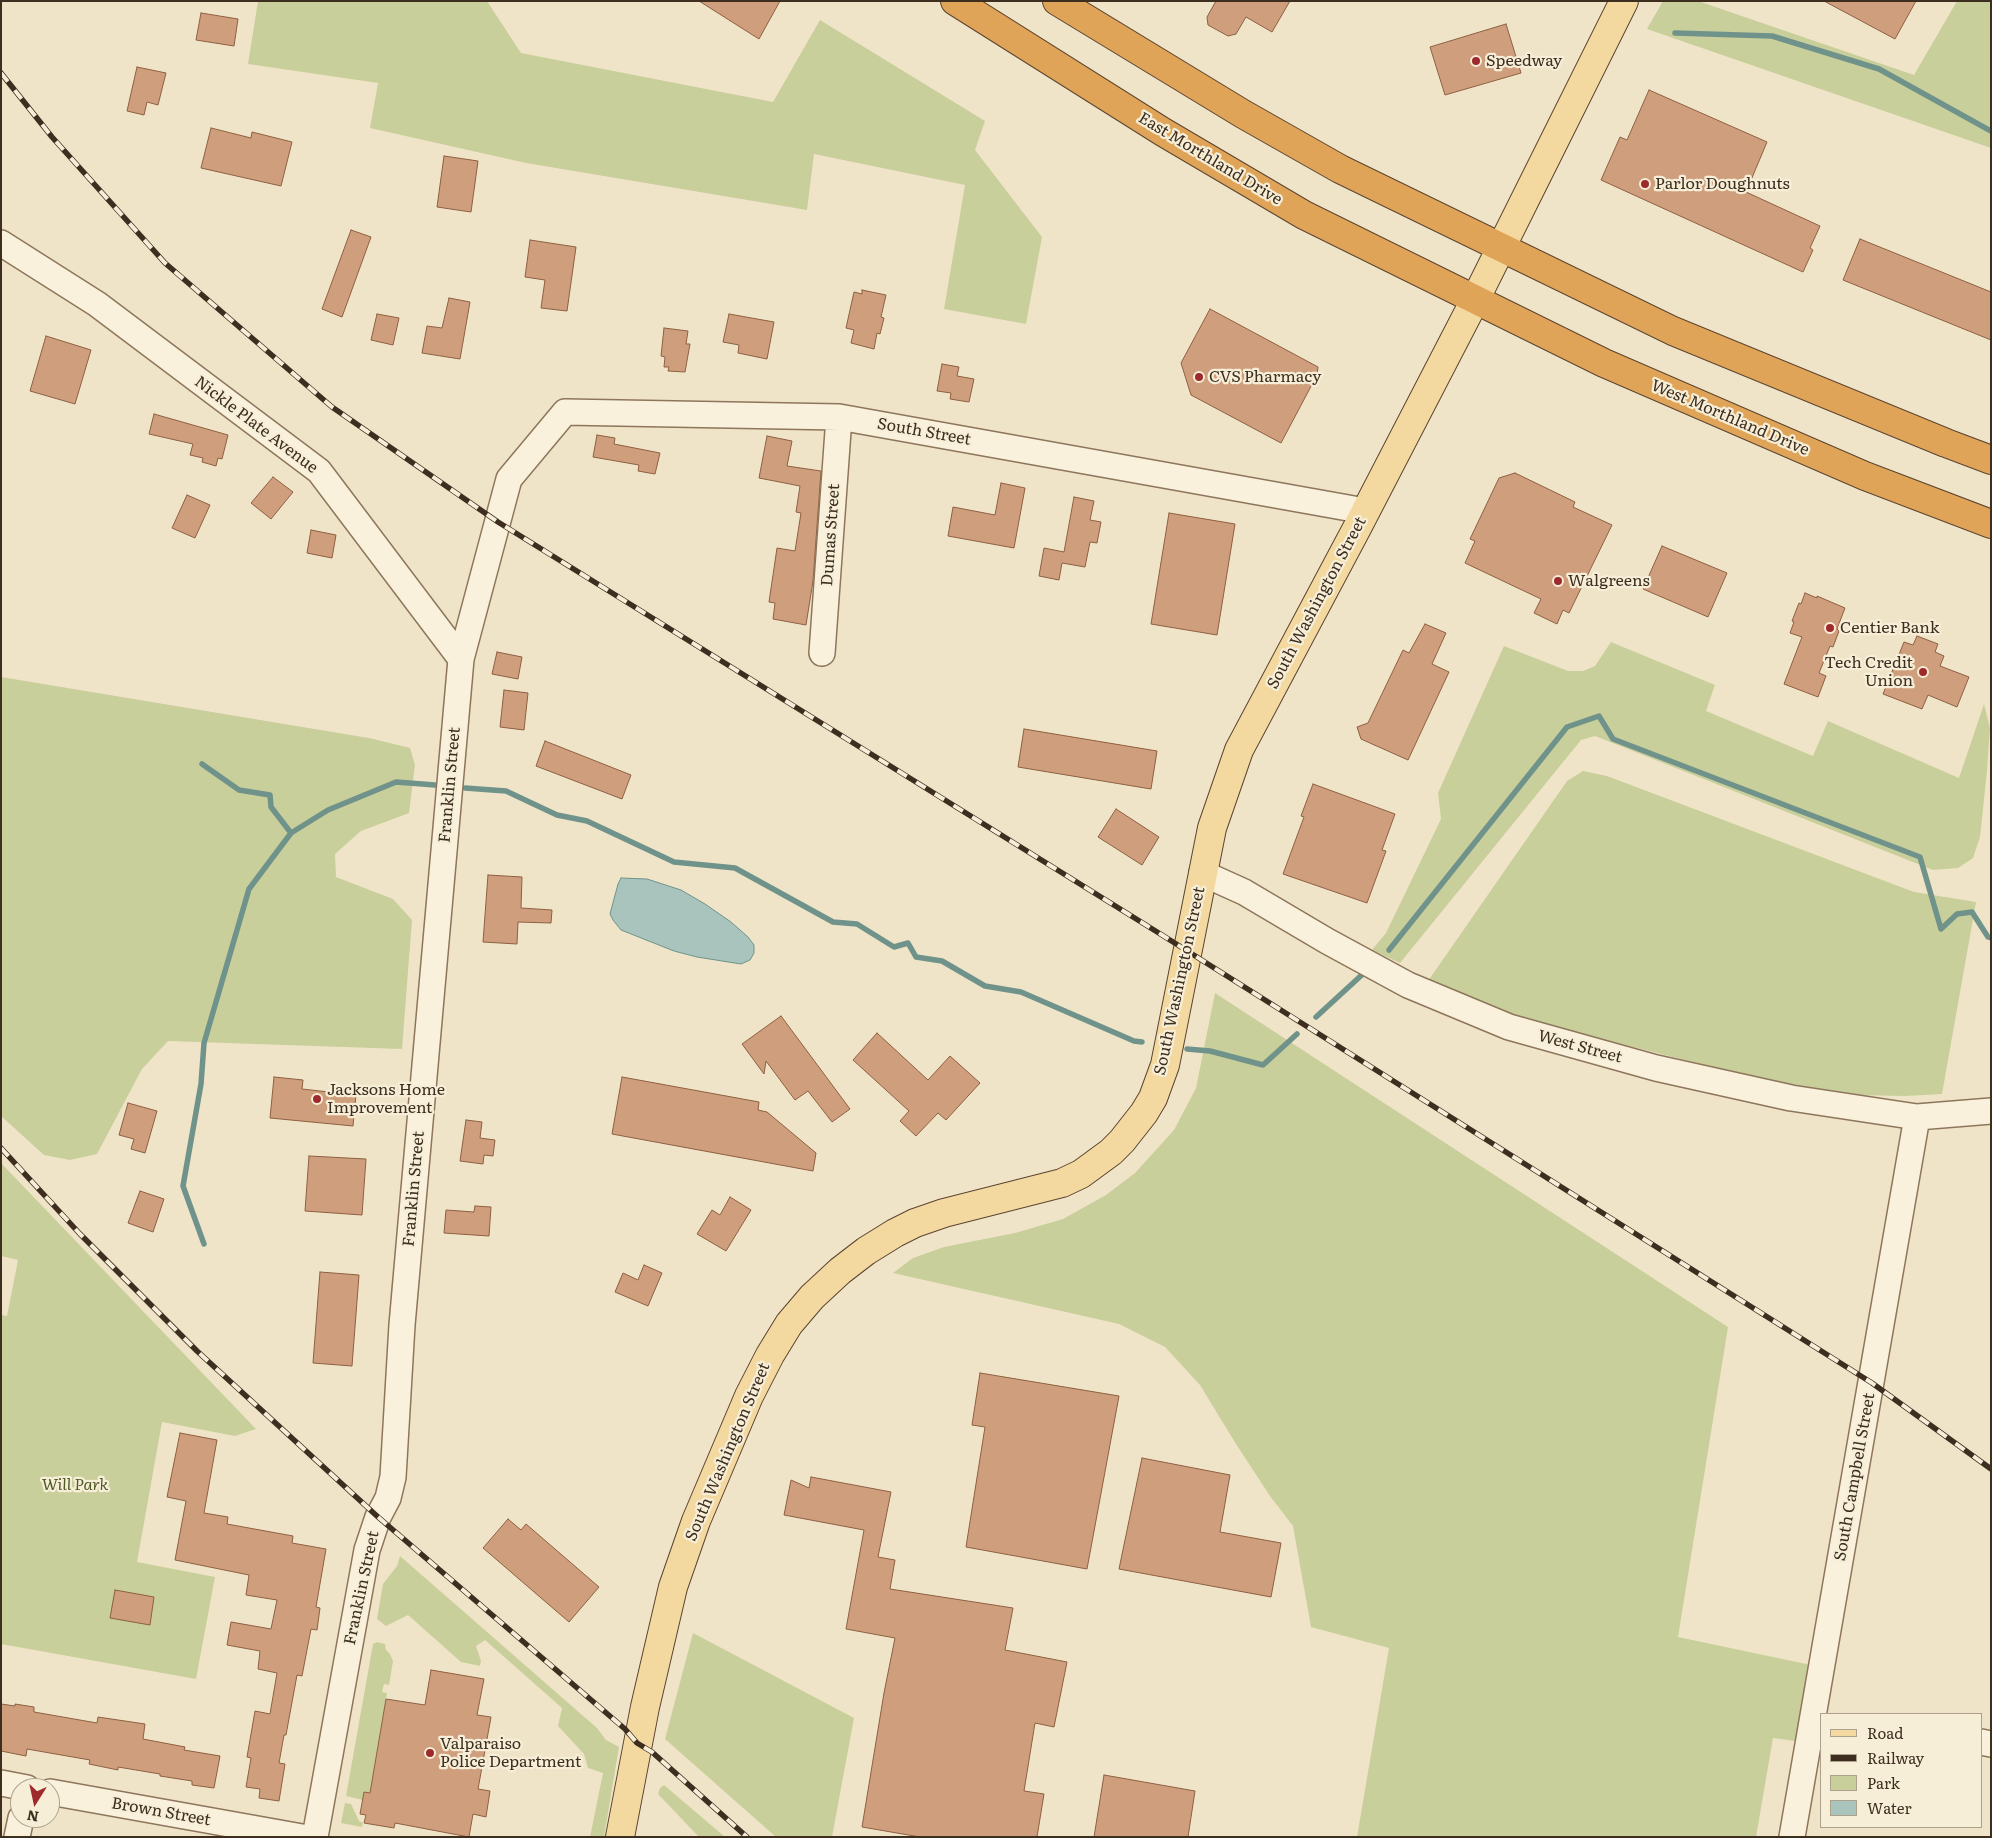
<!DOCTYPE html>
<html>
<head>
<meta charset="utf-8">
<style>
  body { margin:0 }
  #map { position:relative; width:1992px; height:1838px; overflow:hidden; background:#f0e4c8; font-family:Literata,serif }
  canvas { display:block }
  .frame { position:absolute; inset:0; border:2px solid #3d2e20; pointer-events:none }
  .legend { position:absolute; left:1820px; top:1713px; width:162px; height:115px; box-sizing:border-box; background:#f7eed8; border:1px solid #ada18e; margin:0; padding:6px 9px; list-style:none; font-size:15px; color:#3d2e20 }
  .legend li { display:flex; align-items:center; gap:10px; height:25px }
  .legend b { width:25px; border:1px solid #ada18e }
  .north { position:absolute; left:10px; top:1778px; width:50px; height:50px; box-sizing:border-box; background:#f7eed8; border:1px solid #ada18e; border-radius:50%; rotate:190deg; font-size:14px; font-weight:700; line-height:20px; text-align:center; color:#3d2e20 }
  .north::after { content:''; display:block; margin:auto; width:18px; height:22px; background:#9e2a2b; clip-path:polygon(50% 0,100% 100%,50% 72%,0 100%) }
</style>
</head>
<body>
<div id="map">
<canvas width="1992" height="1838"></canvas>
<div class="frame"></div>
<ul class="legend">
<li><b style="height:6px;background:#f3d9a0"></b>Road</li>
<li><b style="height:6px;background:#3d2e20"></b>Railway</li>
<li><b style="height:14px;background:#c9cf9b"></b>Park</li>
<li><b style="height:14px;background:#a9c4bc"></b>Water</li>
</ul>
<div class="north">N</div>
</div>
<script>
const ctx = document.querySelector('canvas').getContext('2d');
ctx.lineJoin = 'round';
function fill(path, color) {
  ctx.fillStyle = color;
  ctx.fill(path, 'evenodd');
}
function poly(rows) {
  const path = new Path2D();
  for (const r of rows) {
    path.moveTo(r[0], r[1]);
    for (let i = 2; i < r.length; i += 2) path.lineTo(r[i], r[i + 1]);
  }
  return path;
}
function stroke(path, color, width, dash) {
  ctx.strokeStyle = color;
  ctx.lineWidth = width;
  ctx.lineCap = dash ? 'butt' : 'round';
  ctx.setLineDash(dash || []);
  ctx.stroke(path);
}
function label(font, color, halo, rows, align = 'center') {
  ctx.font = font + ' Literata,serif';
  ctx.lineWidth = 4.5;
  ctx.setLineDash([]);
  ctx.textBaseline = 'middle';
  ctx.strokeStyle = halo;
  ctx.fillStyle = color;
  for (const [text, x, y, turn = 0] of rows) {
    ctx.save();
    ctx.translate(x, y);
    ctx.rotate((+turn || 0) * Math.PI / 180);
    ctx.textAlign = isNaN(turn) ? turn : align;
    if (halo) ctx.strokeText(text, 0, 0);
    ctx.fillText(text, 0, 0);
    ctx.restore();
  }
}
fill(poly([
  [258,1,487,1,521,53,773,102,820,20,985,121,975,150,1042,237,1026,324,944,309,965,185,814,154,807,210,526,163,370,128,378,83,248,64],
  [1663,1,1698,1,1914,75,1957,1,1991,1,1991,148,1647,29],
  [1611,642,1715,685,1706,711,1813,756,1828,721,1959,778,1984,704,1990,728,1987,771,1980,837,1973,858,1958,868,1933,870,1595,736,1581,740,1400,963,1372,950,1386,933,1441,819,1438,793,1504,646,1568,671,1583,671,1595,666],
  [1,677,369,738,410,748,415,765,409,813,361,831,335,854,336,877,393,899,412,920,402,1049,168,1041,142,1069,97,1154,70,1160,44,1155,1,1116],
  [1583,771,1607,776,1914,892,1976,902,1942,1094,1905,1096,1853,1095,1773,1082,1506,1015,1428,981,1567,781],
  [1215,993,1728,1327,1678,1637,1811,1665,1801,1727,1795,1741,1773,1738,1756,1837,1357,1837,1389,1648,1311,1627,1293,1526,1270,1496,1236,1444,1200,1385,1165,1347,1119,1324,893,1273,913,1258,944,1247,1015,1233,1063,1219,1106,1195,1135,1173,1174,1130,1196,1088],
  [1,1163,256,1429,235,1436,162,1422,137,1562,215,1577,196,1679,1,1644,1,1315,7,1316,18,1260,1,1256],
  [400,1556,597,1728,606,1740,619,1747,604,1837,590,1837,603,1773,588,1768,584,1754,558,1726,562,1708,485,1640,476,1646,481,1661,480,1666,461,1662,408,1615,386,1626,377,1619,383,1584,397,1566],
  [693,1633,854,1718,832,1837,776,1837,665,1739],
  [377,1642,385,1644,386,1650,390,1654,393,1661,389,1685,384,1684,382,1692,387,1693,386,1699,370,1793,364,1792,363,1800,346,1796,373,1644],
  [664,1785,725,1837,699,1837,658,1794,660,1788],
  [345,1803,351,1804,359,1821,363,1823,362,1827,341,1823]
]), '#c9cf9b');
const water = poly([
  [621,878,647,879,681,890,705,904,731,922,748,937,754,945,754,953,750,960,741,964,697,957,674,951,621,930,613,920,610,914,618,884,621,878]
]);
fill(water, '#a9c4bc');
stroke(water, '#6f938a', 1);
stroke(poly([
  [1675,33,1772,36,1879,69,1991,131],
  [202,764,239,790,270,795,271,807,291,833],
  [465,788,506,791,557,815,587,821,674,862,735,868,833,922,857,924,894,947,908,943,916,957,942,961,985,986,1021,992,1134,1041,1142,1042],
  [1389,950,1567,727,1599,716,1613,739,1920,857,1941,929,1957,914,1972,912,1988,937,1991,938],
  [1316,1017,1365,972],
  [1187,1049,1210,1051,1263,1065,1297,1034],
  [204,1244,183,1186,201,1084,204,1043,249,889,291,833,328,810,396,782,435,785]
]), '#6f938a', 5.5);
const building = poly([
  [699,1,780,1,759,39,699,1],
  [1216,1,1290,1,1272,32,1246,17,1236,34,1228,36,1208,25,1207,17,1216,1],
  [1824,1,1916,1,1895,39,1824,1],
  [201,13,238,19,234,46,196,40,201,13],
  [1506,24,1521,73,1445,95,1430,47,1506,24],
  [137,67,166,73,158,105,147,102,144,115,127,111,137,67],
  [1649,90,1767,142,1746,192,1820,226,1810,248,1813,250,1803,272,1601,180,1620,137,1627,140,1649,90],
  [211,128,251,138,252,132,292,142,281,186,201,168,211,128],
  [444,156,478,161,471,212,437,207,444,156],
  [351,230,371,237,342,317,322,309,351,230],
  [1860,239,1991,292,1991,340,1843,280,1860,239],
  [530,240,576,247,567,311,541,308,545,280,525,277,530,240],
  [862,290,886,295,881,317,884,318,880,334,877,333,874,349,851,343,854,330,846,328,854,292,862,294,862,290],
  [449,298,470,302,460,359,422,353,427,326,442,328,449,298],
  [1210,309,1318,367,1317,375,1281,443,1191,395,1181,363,1210,309],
  [377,314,399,318,393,345,371,340,377,314],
  [729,314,774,322,767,359,738,353,739,345,723,342,729,314],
  [664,328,688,331,686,344,690,344,685,372,668,371,669,367,664,367,665,357,661,356,664,328],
  [46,336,91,350,75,404,30,391,46,336],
  [942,364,959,367,957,376,974,379,969,402,950,399,951,393,937,391,942,364],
  [154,414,228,435,222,459,218,458,216,466,202,462,203,458,190,455,193,444,149,434,154,414],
  [597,435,615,438,614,444,660,453,655,474,638,471,639,465,593,457,597,435],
  [767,436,792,441,787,466,821,471,813,581,806,625,773,619,775,603,769,602,777,548,795,551,801,513,796,512,800,486,759,478,767,436],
  [1515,473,1575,502,1573,507,1612,525,1569,613,1563,610,1557,624,1534,613,1541,599,1465,563,1475,541,1470,539,1499,478,1515,473],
  [273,477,293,492,271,519,251,503,273,477],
  [1001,483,1025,488,1014,548,948,536,953,507,995,515,1001,483],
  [187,495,210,505,195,538,172,528,187,495],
  [1074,497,1094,501,1090,520,1101,522,1097,543,1090,542,1085,567,1062,563,1059,580,1039,576,1044,548,1064,552,1074,497],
  [1169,513,1235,524,1217,635,1151,624,1169,513],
  [311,530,336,535,332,558,307,553,311,530],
  [1662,546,1727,573,1708,617,1643,589,1662,546],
  [1805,593,1817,598,1817,596,1845,608,1837,629,1839,631,1833,647,1830,646,1819,673,1826,676,1818,697,1784,684,1802,637,1790,633,1794,622,1792,621,1799,603,1801,604,1805,593],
  [1425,624,1446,633,1432,664,1449,672,1408,760,1361,739,1357,727,1368,723,1403,650,1409,653,1425,624],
  [1917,636,1938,644,1935,652,1944,656,1940,666,1969,677,1957,707,1928,695,1922,709,1883,694,1904,642,1913,645,1917,636],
  [497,652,522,657,518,679,492,674,497,652],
  [504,690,528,693,524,730,500,727,504,690],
  [1024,729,1157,751,1151,789,1018,767,1024,729],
  [545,741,631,775,622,799,536,766,545,741],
  [1313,784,1395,814,1382,850,1386,851,1367,903,1283,874,1304,817,1301,816,1313,784],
  [1116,809,1159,837,1142,865,1098,837,1116,809],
  [488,875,522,877,521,908,552,910,551,923,518,922,517,944,483,942,488,875],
  [781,1016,850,1109,832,1122,808,1091,795,1100,766,1061,764,1074,742,1044,781,1016],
  [877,1033,928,1080,950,1056,980,1083,946,1120,938,1113,916,1136,900,1121,909,1111,853,1060,877,1033],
  [274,1077,303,1080,302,1089,356,1095,353,1126,270,1118,274,1077],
  [622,1077,759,1102,758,1110,767,1112,816,1153,813,1171,612,1134,622,1077],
  [128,1103,157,1111,145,1153,131,1149,134,1139,119,1135,128,1103],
  [466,1120,482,1122,480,1138,495,1140,493,1156,484,1155,483,1164,460,1161,466,1120],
  [309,1156,366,1159,362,1215,305,1211,309,1156],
  [140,1191,164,1199,153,1232,128,1223,140,1191],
  [730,1197,751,1210,726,1251,697,1234,712,1210,720,1215,730,1197],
  [475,1206,491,1207,489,1236,444,1233,446,1210,474,1212,475,1206],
  [644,1265,662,1273,648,1306,615,1292,623,1273,638,1280,644,1265],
  [320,1272,359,1275,352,1366,313,1363,320,1272],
  [980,1373,1119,1396,1087,1569,966,1547,985,1427,972,1425,980,1373],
  [180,1433,217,1440,204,1513,228,1517,227,1524,293,1536,292,1543,326,1549,316,1607,320,1608,317,1630,311,1629,302,1676,297,1675,286,1735,284,1735,279,1763,285,1764,279,1801,259,1798,260,1789,246,1787,251,1758,247,1757,255,1711,270,1714,277,1673,258,1669,260,1651,227,1645,231,1622,271,1629,277,1600,246,1595,249,1575,175,1560,186,1501,167,1497,180,1433],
  [1142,1458,1230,1475,1220,1532,1281,1543,1271,1597,1119,1569,1142,1458],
  [811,1477,891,1492,878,1557,895,1560,890,1589,1013,1608,1005,1650,1067,1662,1054,1727,1035,1723,1024,1791,1044,1794,1037,1837,920,1837,862,1827,884,1693,895,1638,846,1629,864,1530,784,1515,791,1480,809,1488,811,1477],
  [508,1519,521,1530,526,1524,599,1587,569,1622,483,1548,508,1519],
  [115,1590,154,1597,150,1625,110,1618,115,1590],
  [431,1670,484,1679,477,1715,491,1717,478,1789,490,1791,486,1817,473,1814,469,1837,395,1823,394,1828,364,1823,366,1815,360,1814,364,1792,370,1793,386,1699,425,1705,431,1670],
  [1,1704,15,1706,15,1704,34,1707,34,1712,97,1723,98,1717,145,1724,143,1739,185,1747,184,1750,220,1756,214,1788,192,1785,192,1781,160,1776,160,1774,118,1767,118,1770,89,1764,90,1760,27,1749,26,1756,1,1751,1,1704],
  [1104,1775,1195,1791,1188,1837,1094,1837,1104,1775]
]);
fill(building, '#cf9f7d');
stroke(building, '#8d5f41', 1);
const minor = poly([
  [1,243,97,304,319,471,461,659],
  [822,653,839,417],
  [1202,873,1244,892,1327,941,1408,985,1509,1027,1656,1068,1791,1098,1917,1117,1991,1111],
  [1981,1742,1991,1744],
  [1,1783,27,1788],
  [50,1792,302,1837],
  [17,1837,21,1818],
  [315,1837,367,1550,378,1517,388,1498,393,1477,402,1325,461,659,509,479,565,412,839,417,1365,511],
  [1792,1837,1917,1117]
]);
const major = poly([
  [620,1837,645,1707,673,1587,696,1521,749,1396,770,1355,789,1324,812,1297,840,1271,866,1251,895,1233,915,1223,944,1213,1062,1183,1081,1174,1111,1152,1122,1141,1144,1113,1153,1098,1165,1065,1212,828,1239,750,1357,528,1475,300,1624,1]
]);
const highway = poly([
  [955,1,1163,132,1304,215,1604,363,1865,476,1991,524],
  [1057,1,1243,114,1340,169,1673,331,1946,443,1991,460]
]);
stroke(minor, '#8d765c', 28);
stroke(major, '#5b4430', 30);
stroke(highway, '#5b4430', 30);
stroke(minor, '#faf1dc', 25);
stroke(major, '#f3d9a0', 28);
stroke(highway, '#e0a458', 28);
const rail = poly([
  [1,73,52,137,165,263,332,407,498,522,1162,935,1872,1383,1991,1469],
  [1,1148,80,1234,197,1351,378,1517,625,1729,637,1743,652,1752,747,1837]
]);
stroke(rail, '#3d2e20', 5.5);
stroke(rail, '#f7eed8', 4, [11]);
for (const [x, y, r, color] of [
  [1476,61,5,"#9e2a2b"],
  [1645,184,5,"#9e2a2b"],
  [1199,377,5,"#9e2a2b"],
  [1558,581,5,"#9e2a2b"],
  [1830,628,5,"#9e2a2b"],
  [1923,672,5,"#9e2a2b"],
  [317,1099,5,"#9e2a2b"],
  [430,1753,5,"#9e2a2b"]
]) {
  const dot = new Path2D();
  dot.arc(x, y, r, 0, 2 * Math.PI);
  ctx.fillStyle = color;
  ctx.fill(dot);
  stroke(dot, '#f7eed8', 2);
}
label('16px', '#3d2e20', '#f7eed8', [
  ["Speedway",1486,61],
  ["Parlor Doughnuts",1655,184],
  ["CVS Pharmacy",1209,377],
  ["Walgreens",1568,581],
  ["Centier Bank",1840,628],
  ["Tech Credit",1913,663,"right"],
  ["Union",1913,681,"right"],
  ["Jacksons Home",327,1090],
  ["Improvement",327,1108],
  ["Valparaiso",440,1744],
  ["Police Department",440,1762]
], 'left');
label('16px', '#3d2e20', '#f7eed8', [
  ["East Morthland Drive",1210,159,31],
  ["West Morthland Drive",1730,418,23],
  ["Nickle Plate Avenue",256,425,37],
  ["South Street",924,432,10],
  ["Dumas Street",831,535,-86],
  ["South Washington Street",1317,603,-62],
  ["Franklin Street",450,785,-85],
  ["South Washington Street",1180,981,-78],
  ["West Street",1580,1047,15],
  ["Franklin Street",414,1189,-85],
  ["South Washington Street",728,1452,-67],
  ["South Campbell Street",1855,1477,-80],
  ["Franklin Street",362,1588,-78],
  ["Brown Street",161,1812,10]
]);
label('italic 16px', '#4d5a26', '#f7eed8', [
  ["Will Park",75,1485]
]);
</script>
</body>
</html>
